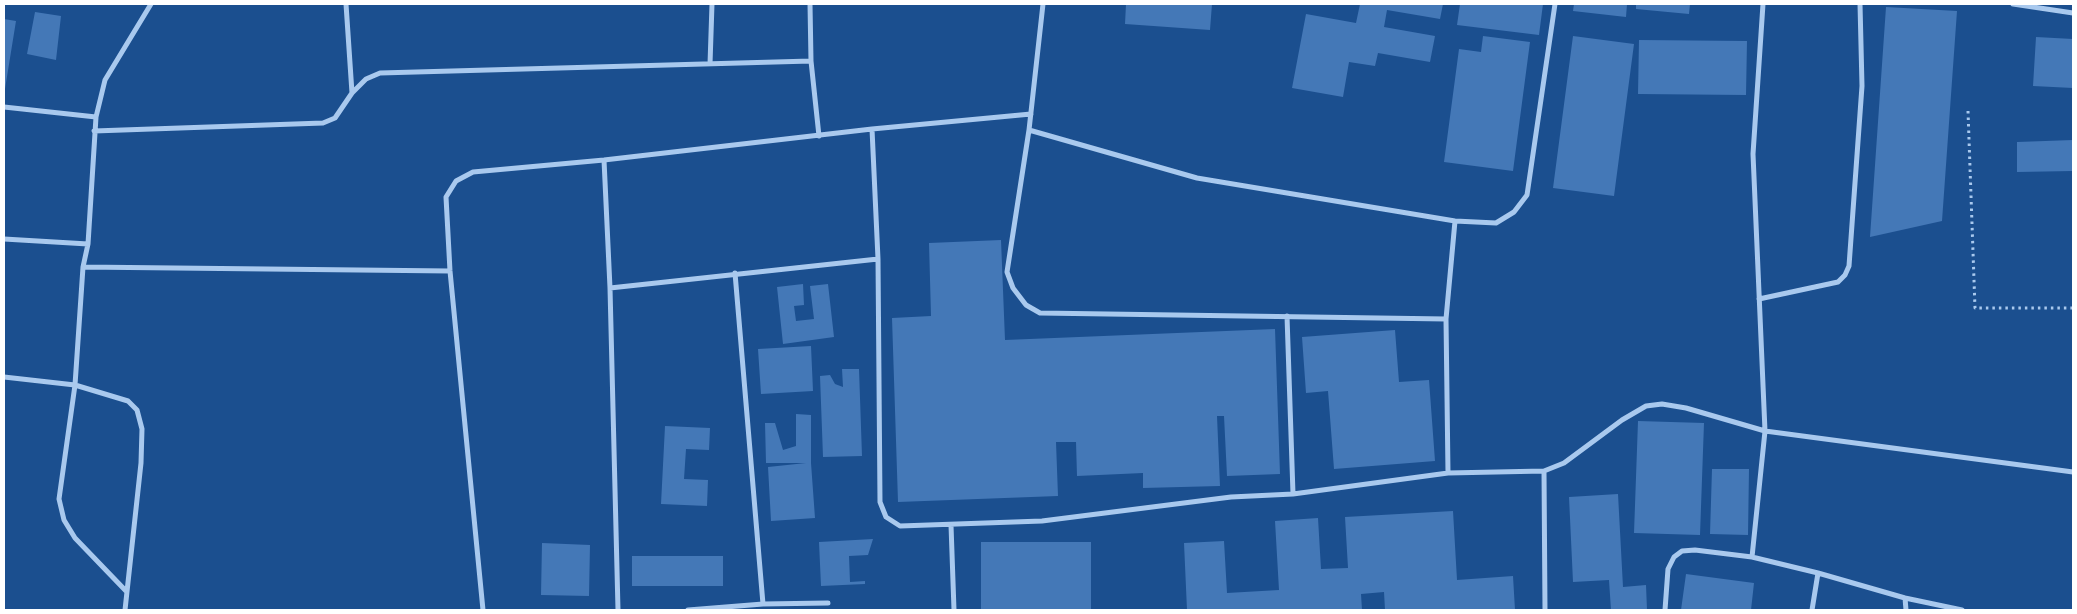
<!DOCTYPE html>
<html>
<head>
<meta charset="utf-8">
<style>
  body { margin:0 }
  #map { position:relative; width:2077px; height:614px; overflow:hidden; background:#1b4f8f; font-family:Rubik,sans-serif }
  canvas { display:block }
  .frame { position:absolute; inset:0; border:5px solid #fff; pointer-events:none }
</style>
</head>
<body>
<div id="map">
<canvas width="2077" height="614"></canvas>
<div class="frame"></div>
</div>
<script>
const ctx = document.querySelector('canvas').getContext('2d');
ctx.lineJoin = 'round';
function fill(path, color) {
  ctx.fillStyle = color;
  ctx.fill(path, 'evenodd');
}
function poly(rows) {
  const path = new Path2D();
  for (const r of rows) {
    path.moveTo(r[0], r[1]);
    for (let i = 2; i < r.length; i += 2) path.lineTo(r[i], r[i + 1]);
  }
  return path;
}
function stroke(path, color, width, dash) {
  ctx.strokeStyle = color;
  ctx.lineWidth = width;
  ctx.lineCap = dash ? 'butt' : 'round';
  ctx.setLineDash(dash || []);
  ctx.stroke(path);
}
fill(poly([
  [1126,4,1212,4,1210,30,1125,24],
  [1360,4,1443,4,1440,19,1387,10,1384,27,1435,36,1430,62,1378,53,1375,66,1349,62,1343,97,1292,88,1306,14,1356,23],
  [1460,4,1543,4,1539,35,1457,25],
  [1574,4,1627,4,1626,17,1573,11],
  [1636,4,1690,4,1689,14,1636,9],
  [1886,7,1957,11,1942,221,1870,237],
  [35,12,61,16,56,60,27,54],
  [4,19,16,21,5,89,4,89],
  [1483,36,1530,42,1513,171,1444,162,1459,49,1481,52],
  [1573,36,1634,44,1614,196,1553,188],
  [2036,37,2073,39,2073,88,2033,86],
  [1639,40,1747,41,1746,95,1638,94],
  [2073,140,2073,171,2017,172,2017,142],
  [1001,240,1005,340,1275,329,1280,474,1227,476,1224,416,1217,416,1220,486,1143,488,1143,473,1077,476,1076,442,1056,442,1058,496,898,502,892,318,931,316,929,243],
  [803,284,804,305,794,306,796,321,814,319,810,286,828,284,834,337,783,344,777,287],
  [1395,330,1399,382,1429,380,1435,461,1334,469,1328,391,1306,393,1302,337],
  [811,346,813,391,761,394,758,349],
  [842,369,859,369,862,456,823,457,820,376,830,375,835,384,843,387],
  [796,414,811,415,811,463,815,518,771,521,768,467,806,463,766,463,765,423,775,423,783,450,796,446],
  [1638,421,1704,423,1700,535,1634,533],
  [665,426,710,428,709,450,686,449,684,479,708,480,707,506,661,504],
  [1712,469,1749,469,1748,535,1710,534],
  [1618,494,1623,587,1646,585,1647,610,1611,610,1609,580,1573,582,1569,497],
  [1453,511,1457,580,1513,576,1515,610,1385,610,1384,592,1361,594,1362,610,1187,610,1184,543,1224,541,1227,593,1279,590,1275,521,1318,518,1321,569,1348,568,1345,517],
  [873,539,868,555,849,556,850,582,865,581,865,584,821,586,819,542],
  [981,542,1091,542,1091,610,981,610],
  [542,543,590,545,589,596,541,595],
  [632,556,723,556,723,586,632,586],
  [1686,574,1754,583,1751,610,1681,610]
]), '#4478b7');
stroke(poly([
  [1968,111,1975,308,2073,308]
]), '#a9c9ee', 3, [2.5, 4]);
stroke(poly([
  [346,4,352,93],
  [810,4,811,61,819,136],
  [1043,4,1029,130,1197,178,1455,221,1496,223,1514,212,1527,195,1555,4],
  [2013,4,2073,13],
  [710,64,712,4],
  [4,107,96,117],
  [872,129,878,259,880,502,886,517,900,526,1042,521,1231,497,1293,494,1448,473,1544,471,1564,463,1622,420,1646,406,1662,404,1686,408,1765,431,2073,472],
  [1029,130,1007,272,1013,288,1026,305,1040,313,1446,319,1448,473],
  [94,131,323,123,335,118,352,93,366,79,380,73,811,61],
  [604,160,610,288,618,610],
  [4,239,88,244],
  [83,267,450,271],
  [735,273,763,604],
  [610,288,878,259],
  [1759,299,1838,282,1845,275,1849,266,1862,86,1860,4],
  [1287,316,1293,494],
  [1446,319,1455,221],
  [4,377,75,385,128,401,137,410,142,429,141,463,125,610],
  [1544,471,1545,610],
  [951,525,954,610],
  [1752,557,1765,431,1753,154,1763,4],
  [126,591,75,538,64,520,59,499,75,385,83,267,88,244,96,117,105,80,151,4],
  [1905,598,1906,610],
  [483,610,450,271,446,197,456,181,473,172,604,160,872,129,1031,114],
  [688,610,763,604,828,603],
  [1665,610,1668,569,1674,557,1682,551,1695,550,1752,557,1818,573,1905,598,1962,610],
  [1812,610,1818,573]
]), '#a9c9ee', 5);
</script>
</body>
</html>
